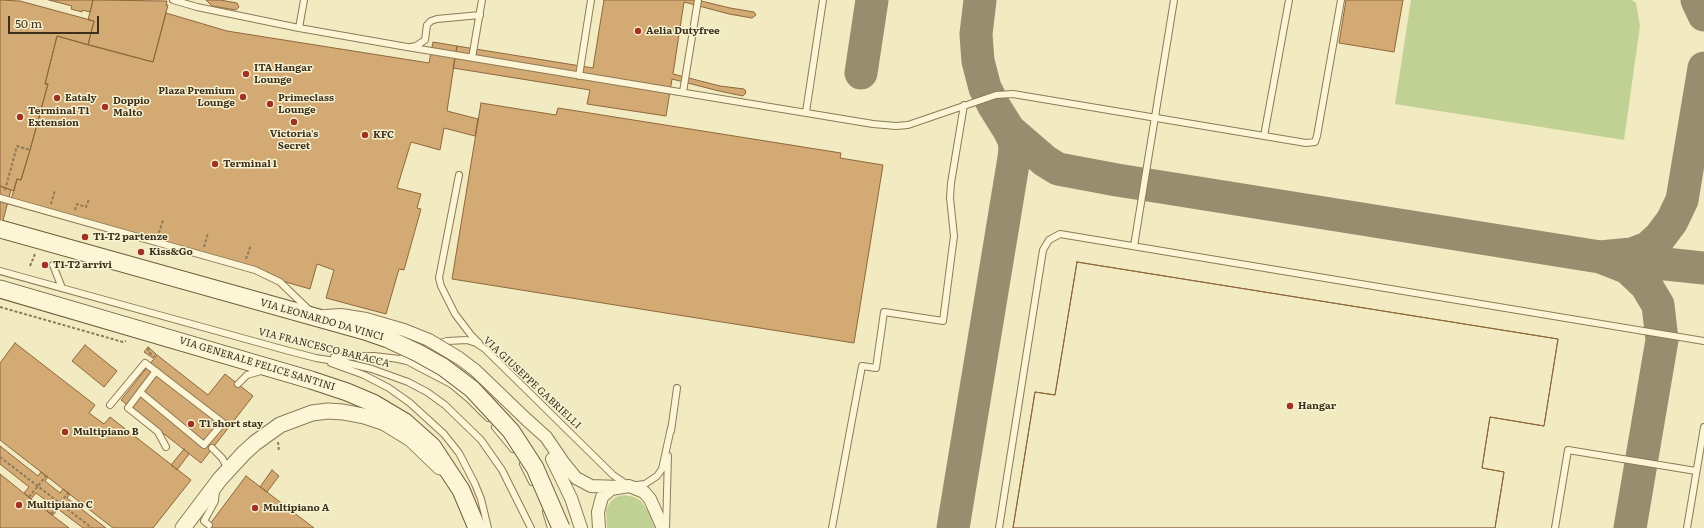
<!DOCTYPE html>
<html>
<head>
<meta charset="utf-8">
<style>
  body { margin:0 }
  #map { position:relative; width:1704px; height:528px; overflow:hidden; background:#f2eac1; font-family:Literata,serif }
  canvas { display:block }
  .scale { position:absolute; left:8px; top:16px; width:91px; height:18px; box-sizing:border-box; border:2px solid #3c301d; border-top:0; padding-left:5px; font-size:12px; line-height:14px; white-space:nowrap; color:#3c301d; -webkit-text-stroke:3px #f8f3d2; paint-order:stroke }
</style>
</head>
<body>
<div id="map">
<canvas width="1704" height="528"></canvas>
<div class="scale">50 m</div>
</div>
<script>
const ctx = document.querySelector('canvas').getContext('2d');
ctx.lineJoin = 'round';
function fill(path, color) {
  ctx.fillStyle = color;
  ctx.fill(path, 'evenodd');
}
function poly(rows) {
  const path = new Path2D();
  for (const r of rows) {
    path.moveTo(r[0], r[1]);
    for (let i = 2; i < r.length; i += 2) path.lineTo(r[i], r[i + 1]);
  }
  return path;
}
function stroke(path, color, width, dash) {
  ctx.strokeStyle = color;
  ctx.lineWidth = width;
  ctx.lineCap = dash ? 'butt' : 'round';
  ctx.setLineDash(dash || []);
  ctx.stroke(path);
}
function label(font, color, halo, rows, align = 'center') {
  ctx.font = font + ' Literata,serif';
  ctx.lineWidth = 3;
  ctx.setLineDash([]);
  ctx.textBaseline = 'middle';
  ctx.strokeStyle = halo;
  ctx.fillStyle = color;
  for (const [text, x, y, turn = 0] of rows) {
    ctx.save();
    ctx.translate(x, y);
    ctx.rotate((+turn || 0) * Math.PI / 180);
    ctx.textAlign = isNaN(turn) ? turn : align;
    if (halo) ctx.strokeText(text, 0, 0);
    ctx.fillText(text, 0, 0);
    ctx.restore();
  }
}
fill(poly([
  [1411,0,1632,0,1636,3,1640,26,1624,140,1395,104],
  [624,495,634,497,641,501,648,511,655,528,607,528,606,510,610,502,616,497]
]), '#c1d194');
stroke(poly([
  [980,0,976,34,977,48,978,61,985,88,994,106,1009,130,1045,161,1058,169,1117,180,1600,257,1704,268],
  [1697,0,1704,15],
  [861,73,872,0],
  [953,528,1014,158,1015,149,1014,140,1009,130],
  [1630,528,1662,340,1658,305,1646,285,1628,268,1600,257,1632,254,1648,248,1660,237,1672,221,1682,200,1704,68]
]), '#978d6f', 33);
const building = poly([
  [0,0,20,1,94,21,88,45,57,36,45,84,48,84,30,150,21,180,17,179,14,191,0,186,0,0],
  [49,0,93,0,90,12,82,10,82,12,71,9,72,6,49,0],
  [93,0,167,1,166,5,168,5,153,62,88,45,94,21,88,20,93,0],
  [206,0,220,0,237,3,239,7,236,10,212,6,206,0],
  [604,0,697,0,730,8,754,12,756,15,752,18,729,14,684,2,673,74,720,86,744,89,746,91,745,94,743,96,719,91,672,79,666,116,587,104,590,90,453,68,457,46,593,68,604,0],
  [1346,0,1403,0,1394,52,1339,43,1346,0],
  [166,13,227,31,429,63,433,42,457,46,447,111,478,119,475,136,444,128,440,150,411,142,397,188,421,194,417,208,421,209,404,270,399,269,386,314,326,298,334,270,317,264,310,289,10,203,17,179,21,180,30,150,48,84,45,84,57,36,153,62,166,13],
  [481,103,556,115,558,108,841,153,840,158,883,165,854,343,452,279,481,103],
  [0,186,11,190,0,232,0,186],
  [1077,262,1558,339,1544,426,1490,417,1482,468,1504,472,1495,528,1013,528,1035,392,1055,395,1077,262],
  [1077,262,1558,339,1544,426,1490,417,1482,468,1504,472,1495,528,1013,528,1035,392,1055,395,1077,262],
  [15,343,95,405,89,413,104,424,110,417,191,480,153,528,113,528,0,440,0,363,15,343],
  [85,345,117,371,104,387,72,361,85,345],
  [148,347,156,354,153,358,144,352,148,347],
  [157,355,208,395,225,374,253,396,201,463,121,400,157,355],
  [0,446,38,476,41,472,48,477,45,481,60,493,63,489,70,494,67,498,106,528,83,528,58,509,53,515,47,511,51,504,36,493,31,499,24,493,29,487,0,464,0,446],
  [184,449,189,454,177,470,171,465,184,449],
  [272,470,279,476,267,492,260,487,272,470],
  [0,474,31,499,69,528,0,528,0,474],
  [246,476,314,528,207,528,246,476]
]);
fill(building, '#d3a974');
stroke(building, '#8e673b', 1);
const service = poly([
  [173,0,197,7,299,28,407,47,873,124,896,126,908,125,996,95,1013,94,1306,143,1315,142,1317,136,1341,0],
  [299,28,304,0],
  [411,47,416,46,425,40,427,25,431,21,437,19,480,15],
  [472,58,482,0],
  [579,76,591,0],
  [683,92,698,0],
  [806,112,823,0],
  [1264,136,1289,0],
  [459,175,439,278,441,286,455,314,471,335,479,343],
  [1134,246,1174,0],
  [53,265,62,288],
  [0,271,289,351,316,358,347,363,372,369,408,382,427,392,445,405,481,440,502,470,531,528],
  [334,357,374,356,399,359,409,356,429,346,447,341,467,340,476,343,485,349,613,475,629,486,645,484,657,476,662,469,671,428],
  [398,359,407,361,451,384,469,399,488,418],
  [331,363,364,375,389,388,410,403,444,434,459,453,475,484,481,499,488,528],
  [238,384,247,375,261,371],
  [140,392,156,371],
  [110,405,145,363,223,423,204,445,140,392,128,408,158,432,166,447],
  [495,427,513,449],
  [671,431,677,388],
  [212,448,222,458,228,469],
  [523,464,532,482],
  [546,512,551,528],
  [209,525,204,521,215,501,216,490],
  [666,528,668,456],
  [832,528,862,366,876,368,884,312,943,321,954,236,950,198,951,183,964,105],
  [999,528,1043,250,1049,240,1060,234,1704,341],
  [1555,528,1568,450,1696,471],
  [1687,528,1704,427]
]);
const minor = poly([
  [527,420,546,437,563,462,576,478,591,486,620,487],
  [552,459,571,498,581,528],
  [599,528,598,512,602,497,611,489,629,486,644,492,650,499,663,528]
]);
const tertiary = poly([
  [183,528,220,479,244,453,255,443,280,425,312,413,328,411,343,412,364,416,385,423,411,439,440,467]
]);
const secondary = poly([
  [0,289,311,380,347,392,373,403,405,422,432,446,461,490,477,528]
]);
stroke(service, '#8d7b57', 8);
stroke(minor, '#8d7b57', 14);
stroke(tertiary, '#8d7b57', 17);
stroke(secondary, '#6f5c3a', 19);
stroke(poly([
  [51,204,55,190],
  [75,210,77,204,86,207,89,199],
  [159,233,163,220],
  [204,247,208,233],
  [246,259,251,245],
  [30,266,35,254],
  [0,307,123,342,126,341],
  [149,348,148,351,152,355],
  [278,442,279,451],
  [0,457,92,528],
  [29,497,46,476],
  [51,514,68,493]
]), '#8d7b57', 2, [3, 2]);
stroke(service, '#fcf5d6', 6);
stroke(minor, '#fcf5d6', 12);
stroke(tertiary, '#fcf5d6', 15);
stroke(secondary, '#fcf5d6', 17);
const serviceBridge = poly([
  [0,198,255,270,280,282,309,310]
]);
const minorBridge = poly([
  [325,316,341,315,366,319,404,330,429,340,459,358,475,370,527,420]
]);
const secondaryBridge = poly([
  [0,229,365,331,388,339,418,353,443,367,472,389,511,431,535,468,561,528]
]);
stroke(serviceBridge, '#8d7b57', 8, []);
stroke(minorBridge, '#8d7b57', 14, []);
stroke(secondaryBridge, '#6f5c3a', 19, []);
stroke(poly([
  [5,190,17,146,30,150]
]), '#8d7b57', 2, [3, 2]);
stroke(serviceBridge, '#fcf5d6', 6);
stroke(minorBridge, '#fcf5d6', 12);
stroke(secondaryBridge, '#fcf5d6', 17);
for (const [x, y, r, color] of [
  [638,31,4,"#a13222"],
  [246,74,4,"#a13222"],
  [243,97,4,"#a13222"],
  [57,98,4,"#a13222"],
  [270,104,4,"#a13222"],
  [105,107,4,"#a13222"],
  [20,117,4,"#a13222"],
  [294,122,4,"#a13222"],
  [365,135,4,"#a13222"],
  [215,164,4,"#a13222"],
  [85,237,4,"#a13222"],
  [141,252,4,"#a13222"],
  [45,265,4,"#a13222"],
  [1290,406,4,"#a13222"],
  [191,424,4,"#a13222"],
  [65,432,4,"#a13222"],
  [19,505,4,"#a13222"],
  [255,508,4,"#a13222"]
]) {
  const dot = new Path2D();
  dot.arc(x, y, r, 0, 2 * Math.PI);
  ctx.fillStyle = color;
  ctx.fill(dot);
  stroke(dot, '#f8f3d2', 1.5);
}
label('bold 10px', '#3c301d', '#f8f3d2', [
  ["Aelia Dutyfree",646,31],
  ["ITA Hangar",254,68],
  ["Lounge",254,80],
  ["Plaza Premium",235,91,"right"],
  ["Lounge",235,103,"right"],
  ["Eataly",65,98],
  ["Primeclass",278,98],
  ["Lounge",278,110],
  ["Doppio",113,101],
  ["Malto",113,113],
  ["Terminal T1",28,111],
  ["Extension",28,123],
  ["Victoria's",294,134,"center"],
  ["Secret",294,146,"center"],
  ["KFC",373,135],
  ["Terminal 1",223,164],
  ["T1-T2 partenze",93,237],
  ["Kiss&Go",149,252],
  ["T1-T2 arrivi",53,265],
  ["Hangar",1298,406],
  ["T1 short stay",199,424],
  ["Multipiano B",73,432],
  ["Multipiano C",27,505],
  ["Multipiano A",263,508]
], 'left');
label('10px', '#3c301d', '#f8f3d2', [
  ["VIA LEONARDO DA VINCI",322,320,16],
  ["VIA FRANCESCO BARACCA",324,348,14],
  ["VIA GENERALE FELICE SANTINI",257,364,17],
  ["VIA GIUSEPPE GABRIELLI",532,383,43]
]);
</script>
</body>
</html>
